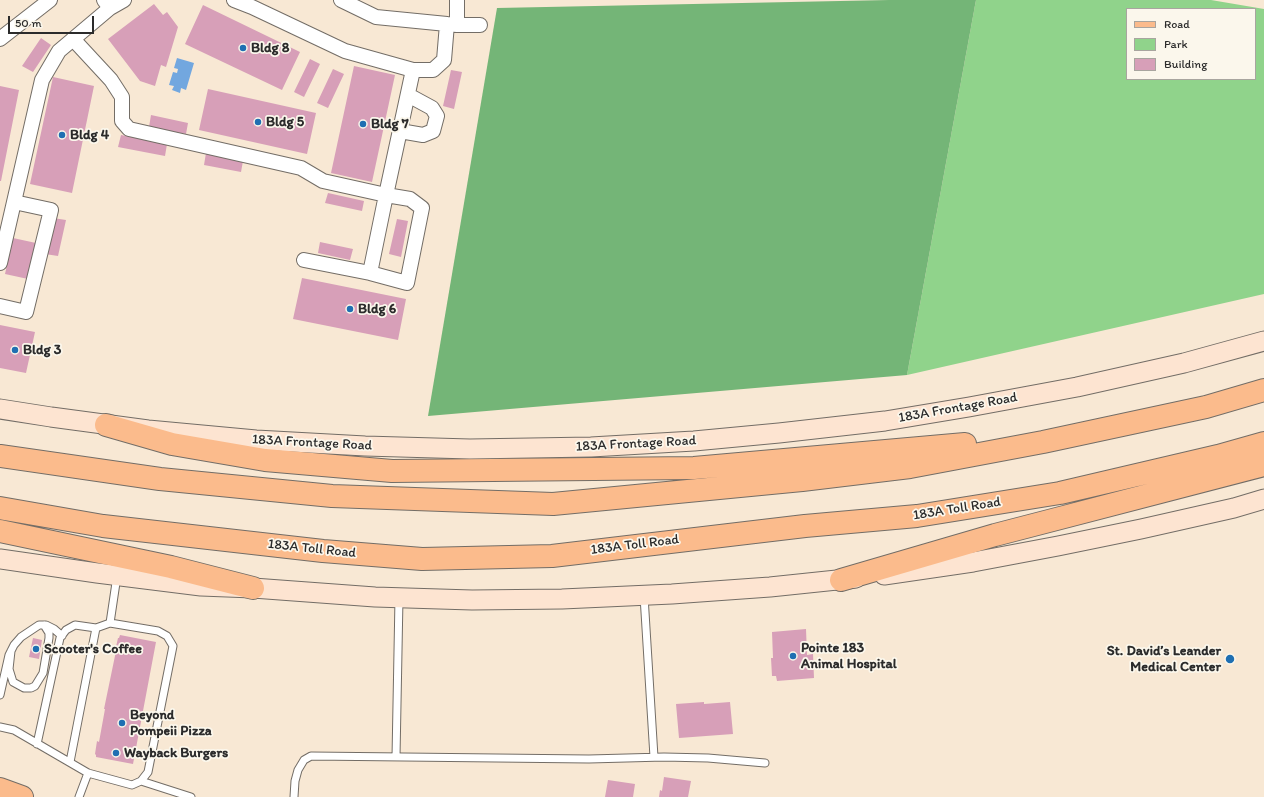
<!DOCTYPE html>
<html>
<head>
<meta charset="utf-8">
<style>
  body { margin:0 }
  #map { position:relative; width:1264px; height:797px; overflow:hidden; background:#f8e8d4; font-family:Itim,sans-serif }
  canvas { display:block }
  .legend { position:absolute; left:1126px; top:8px; width:130px; height:72px; box-sizing:border-box; background:#fbf7ec; border:1px solid #a8a59f; margin:0; padding:5px 7px; list-style:none; font-size:12px; color:#2b2b2b }
  .legend li { display:flex; align-items:center; gap:8px; height:20px }
  .legend b { width:20px; border:1px solid #a8a59f }
  .scale { position:absolute; left:8px; top:16px; width:86px; height:18px; box-sizing:border-box; border:2px solid #2b2b2b; border-top:0; padding-left:5px; font-size:12px; line-height:14px; white-space:nowrap; color:#2b2b2b; -webkit-text-stroke:3px #fbf7ec; paint-order:stroke }
</style>
</head>
<body>
<div id="map">
<canvas width="1264" height="797"></canvas>
<ul class="legend">
<li><b style="height:5px;background:#fbbb8c"></b>Road</li>
<li><b style="height:11px;background:#90d38b"></b>Park</li>
<li><b style="height:11px;background:#d79fb8"></b>Building</li>
</ul>
<div class="scale">50 m</div>
</div>
<script>
const ctx = document.querySelector('canvas').getContext('2d');
ctx.lineJoin = 'round';
function fill(path, color) {
  ctx.fillStyle = color;
  ctx.fill(path, 'evenodd');
}
function poly(rows) {
  const path = new Path2D();
  for (const r of rows) {
    path.moveTo(r[0], r[1]);
    for (let i = 2; i < r.length; i += 2) path.lineTo(r[i], r[i + 1]);
  }
  return path;
}
function stroke(path, color, width, dash) {
  ctx.strokeStyle = color;
  ctx.lineWidth = width;
  ctx.lineCap = dash ? 'butt' : 'round';
  ctx.setLineDash(dash || []);
  ctx.stroke(path);
}
function label(font, color, halo, rows, align = 'center') {
  ctx.font = font + ' Itim,sans-serif';
  ctx.lineWidth = 3.5;
  ctx.setLineDash([]);
  ctx.textBaseline = 'middle';
  ctx.strokeStyle = halo;
  ctx.fillStyle = color;
  for (const [text, x, y, turn = 0] of rows) {
    ctx.save();
    ctx.translate(x, y);
    ctx.rotate((+turn || 0) * Math.PI / 180);
    ctx.textAlign = isNaN(turn) ? turn : align;
    if (halo) ctx.strokeText(text, 0, 0);
    ctx.fillText(text, 0, 0);
    ctx.restore();
  }
}
fill(poly([
  [976,0,1211,0,1264,9,1264,294,907,375],
  [1127,9,1255,9,1255,79,1127,79]
]), '#90d38b');
fill(poly([
  [889,0,976,0,907,375,428,416,497,8]
]), '#74b577');
fill(poly([
  [177,58,194,63,186,90,181,88,180,93,172,90,174,86,169,85,173,72,177,73,178,69,174,68]
]), '#72a7df');
fill(poly([
  [154,4,163,15,167,12,178,27,166,67,161,65,155,86,140,81,108,39],
  [203,5,300,52,282,90,185,44],
  [41,38,51,45,33,72,22,66],
  [310,59,320,64,304,97,294,92],
  [354,66,395,75,372,182,331,173],
  [333,69,344,74,328,108,317,103],
  [451,70,462,72,454,109,443,106],
  [53,77,94,86,72,193,30,184],
  [0,86,19,90,1,181,0,181],
  [208,89,316,113,307,154,199,130],
  [151,115,188,123,186,134,149,127],
  [121,135,167,144,165,156,118,147],
  [206,153,243,161,241,172,204,165],
  [328,193,364,201,362,211,325,203],
  [53,218,66,220,58,256,45,254],
  [397,219,408,221,401,257,389,254],
  [13,238,36,243,28,279,5,274],
  [320,242,353,249,350,260,318,253],
  [302,278,406,299,398,340,293,319],
  [0,325,35,332,26,373,0,368],
  [806,629,807,655,813,654,814,678,777,681,776,676,772,676,771,658,773,658,772,632],
  [120,635,156,642,133,764,96,757,96,755,95,754,97,741,99,742,105,709,104,709,116,651,115,651,118,638,119,638],
  [33,638,42,640,39,659,29,657],
  [704,702,704,704,730,702,733,734,679,738,676,704],
  [664,777,691,781,688,797,659,797,660,790,662,791],
  [608,780,635,784,633,797,605,797]
]), '#d79fb8');
const service = poly([
  [644,596,654,757],
  [11,651,9,669,13,682,24,688,31,688,35,686,43,673,49,638,49,633,44,625],
  [0,695,9,655,14,645,21,637,39,625,46,625,54,629,62,636],
  [0,727,14,730,88,773,132,785,141,781,148,772,173,646,167,636,158,631,110,623,117,576],
  [37,744,60,638,66,630,75,625,96,628],
  [396,757,399,598],
  [70,762,96,628,110,623],
  [141,781,191,797],
  [79,797,88,773],
  [294,797,295,781,298,770,304,760,311,756,589,759,664,757,708,758,765,763]
]);
const minor = poly([
  [234,0,252,7,345,51,413,70],
  [341,0,376,17,457,25,480,25],
  [110,8,124,0],
  [457,25,457,0],
  [0,39,50,0],
  [73,39,111,80,122,97,122,121,129,129,301,168,323,181,386,195,413,70,433,70,444,60,447,24],
  [400,131,423,135,433,131,437,116,432,108,408,95],
  [304,260,370,273,386,195,410,199,422,208,407,283,370,273],
  [0,263,42,80,59,51,110,8,104,0],
  [0,306,26,312,51,210,14,202]
]);
const secondary = poly([
  [0,409,51,417,148,430,256,440,365,446,470,449,591,447,694,441,779,433,885,421,969,407,1077,387,1184,363,1264,341],
  [0,559,97,573,201,586,253,588,375,597,472,600,562,599,672,594,770,587,856,578],
  [884,575,973,562,1058,546,1141,529,1234,508,1264,499]
]);
const primary = poly([
  [0,789,22,797]
]);
const motorway = poly([
  [106,425,172,444,265,460,392,471,694,468,965,444],
  [0,456,160,479,332,496,553,504,802,480,910,467,1043,442,1206,407,1264,390],
  [0,508,103,526,323,551,422,559,552,556,805,526,917,516,1060,493,1218,456,1264,443],
  [0,531,171,567,253,588],
  [841,580,995,535,1264,465]
]);
stroke(service, '#736d66', 9);
stroke(minor, '#736d66', 16);
stroke(secondary, '#736d66', 21);
stroke(primary, '#736d66', 24);
stroke(motorway, '#736d66', 24);
stroke(service, '#fff', 7);
stroke(minor, '#fff', 14);
stroke(secondary, '#fde4d1', 19);
stroke(primary, '#fbbb8c', 22);
stroke(motorway, '#fbbb8c', 22);
for (const [x, y, r, color] of [
  [243,48,4,"#1f6fb2"],
  [258,122,4,"#1f6fb2"],
  [363,124,4,"#1f6fb2"],
  [62,135,4,"#1f6fb2"],
  [350,309,4,"#1f6fb2"],
  [15,350,4,"#1f6fb2"],
  [36,649,4,"#1f6fb2"],
  [793,656,4,"#1f6fb2"],
  [1230,659,5,"#1f6fb2"],
  [122,723,4,"#1f6fb2"],
  [116,753,4,"#1f6fb2"]
]) {
  const dot = new Path2D();
  dot.arc(x, y, r, 0, 2 * Math.PI);
  ctx.fillStyle = color;
  ctx.fill(dot);
  stroke(dot, '#fbf7ec', 1.5);
}
label('bold 14px', '#2b2b2b', '#fbf7ec', [
  ["Bldg 8",251,48],
  ["Bldg 5",266,122],
  ["Bldg 7",371,124],
  ["Bldg 4",70,135],
  ["Bldg 6",358,309],
  ["Bldg 3",23,350],
  ["Pointe 183",801,648],
  ["Animal Hospital",801,664],
  ["Scooter's Coffee",44,649],
  ["St. David’s Leander",1221,651,"right"],
  ["Medical Center",1221,667,"right"],
  ["Beyond",130,715],
  ["Pompeii Pizza",130,731],
  ["Wayback Burgers",124,753]
], 'left');
label('14px', '#2b2b2b', '#fbf7ec', [
  ["183A Frontage Road",958,408,-10],
  ["183A Frontage Road",312,443,3],
  ["183A Frontage Road",636,444,-3],
  ["183A Toll Road",957,509,-9],
  ["183A Toll Road",635,545,-7],
  ["183A Toll Road",312,549,6]
]);
</script>
</body>
</html>
